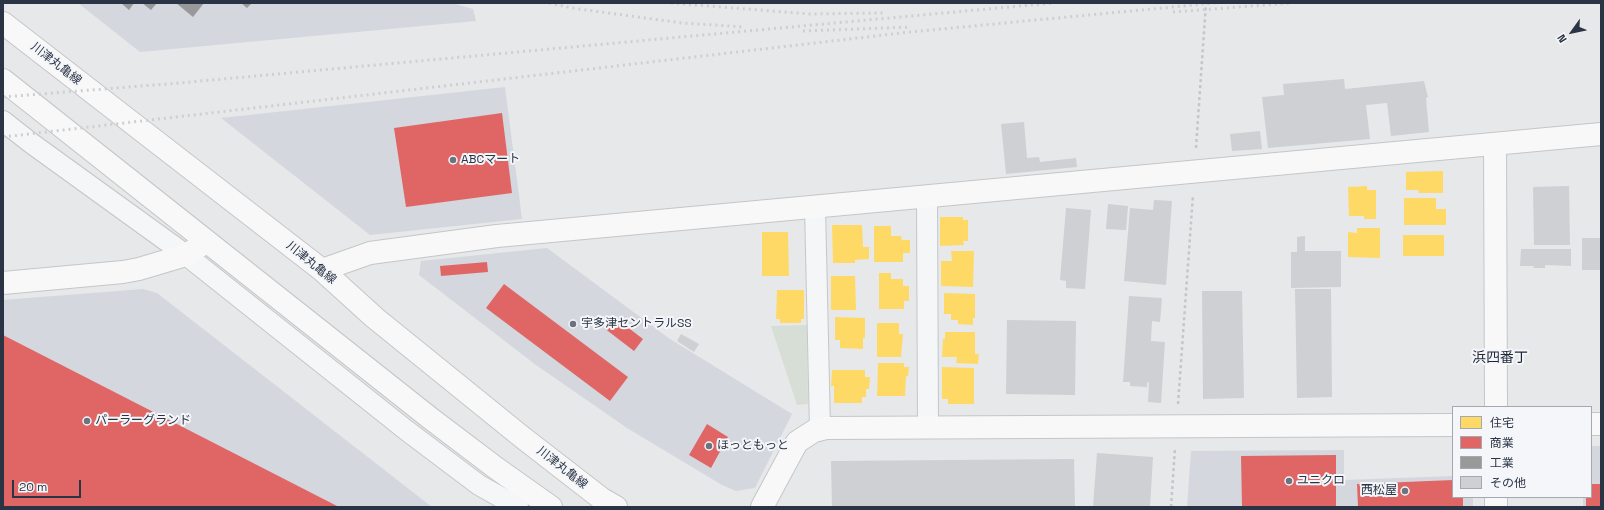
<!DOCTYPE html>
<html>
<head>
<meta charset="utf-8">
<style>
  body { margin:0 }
  #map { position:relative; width:1604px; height:510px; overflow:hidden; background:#e6e8ea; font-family:"Space Grotesk","Noto Sans JP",sans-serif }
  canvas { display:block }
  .frame { position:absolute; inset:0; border:4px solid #2b3445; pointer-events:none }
  .legend { position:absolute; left:1452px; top:406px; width:140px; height:92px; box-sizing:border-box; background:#f4f6f9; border:1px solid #a4a8b1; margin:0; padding:5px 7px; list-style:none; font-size:12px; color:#2b3445 }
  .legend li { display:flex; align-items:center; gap:8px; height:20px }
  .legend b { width:20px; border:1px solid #a4a8b1 }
  .north { position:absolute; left:1552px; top:12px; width:40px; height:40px; -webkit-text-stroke:3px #f4f6f9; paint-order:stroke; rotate:237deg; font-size:11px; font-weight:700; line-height:16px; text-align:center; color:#2b3445 }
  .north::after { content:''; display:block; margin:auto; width:14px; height:18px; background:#2b3445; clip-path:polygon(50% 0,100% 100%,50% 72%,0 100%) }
  .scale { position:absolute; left:12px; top:480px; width:69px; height:18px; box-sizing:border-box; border:2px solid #2b3445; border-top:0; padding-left:5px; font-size:12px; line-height:14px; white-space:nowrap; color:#2b3445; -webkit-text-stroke:3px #f4f6f9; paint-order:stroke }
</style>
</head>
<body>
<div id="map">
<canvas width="1604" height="510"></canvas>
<div class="frame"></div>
<ul class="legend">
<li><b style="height:11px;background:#ffd966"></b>住宅</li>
<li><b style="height:11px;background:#e06666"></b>商業</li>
<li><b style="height:11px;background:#999"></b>工業</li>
<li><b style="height:11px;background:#ced0d3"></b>その他</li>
</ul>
<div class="north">N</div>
<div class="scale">20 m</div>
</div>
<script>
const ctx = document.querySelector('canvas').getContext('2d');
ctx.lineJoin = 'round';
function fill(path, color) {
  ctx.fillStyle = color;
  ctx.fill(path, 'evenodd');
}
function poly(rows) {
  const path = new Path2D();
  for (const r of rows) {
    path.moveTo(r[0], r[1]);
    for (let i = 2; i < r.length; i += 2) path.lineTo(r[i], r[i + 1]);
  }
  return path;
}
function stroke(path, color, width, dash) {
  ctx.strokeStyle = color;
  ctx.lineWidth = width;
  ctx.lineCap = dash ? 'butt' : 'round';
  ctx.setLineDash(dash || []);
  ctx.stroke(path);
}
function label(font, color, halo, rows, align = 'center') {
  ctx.font = font + ' "Space Grotesk","Noto Sans JP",sans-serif';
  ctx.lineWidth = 4;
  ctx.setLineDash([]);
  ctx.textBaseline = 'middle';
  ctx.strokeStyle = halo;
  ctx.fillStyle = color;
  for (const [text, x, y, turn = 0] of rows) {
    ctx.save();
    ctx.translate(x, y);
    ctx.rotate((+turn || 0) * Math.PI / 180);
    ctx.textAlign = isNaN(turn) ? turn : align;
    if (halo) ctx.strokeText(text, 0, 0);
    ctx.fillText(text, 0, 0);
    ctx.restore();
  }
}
fill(poly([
  [78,3,452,3,473,9,476,21,140,52],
  [505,87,522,219,370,235,221,118],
  [547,248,670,339,792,414,755,488,736,491,722,485,627,428,536,365,419,275,421,261],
  [143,289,157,293,432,507,3,507,3,300],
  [1591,446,1601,446,1601,507,1583,507,1583,497,1591,497],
  [1344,450,1344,480,1453,476,1453,497,1473,497,1473,507,1187,507,1191,451]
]), '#d4d7dd');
fill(poly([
  [807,325,808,404,797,405,771,326]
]), '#d6ded6');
fill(poly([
  [1443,171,1443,193,1419,193,1418,190,1406,190,1406,172],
  [1367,186,1367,190,1376,190,1376,219,1364,219,1364,216,1349,216,1348,187],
  [1404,198,1436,198,1436,209,1446,209,1446,225,1404,225],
  [940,217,963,217,963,220,968,220,968,241,963,241,964,245,940,246],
  [832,225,862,225,863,247,869,247,869,259,855,260,855,263,833,263],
  [874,226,891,226,891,236,901,236,902,240,910,240,910,253,903,253,903,262,874,262],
  [1357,228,1380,228,1380,258,1348,257,1348,232,1357,233],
  [762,232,788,232,789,276,762,276],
  [1403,235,1444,235,1444,256,1403,256],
  [951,251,974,251,973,287,941,286,941,261,952,261],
  [879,273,891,273,891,279,903,279,903,286,909,286,909,301,904,301,904,309,879,309],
  [831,276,855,276,856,310,831,310],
  [777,290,804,290,804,319,801,319,801,323,780,323,780,319,776,319],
  [944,293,975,294,975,318,973,318,973,325,958,324,958,320,951,320,951,314,944,314],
  [835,317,865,318,865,338,863,338,863,349,840,348,840,340,835,340],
  [877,323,899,323,899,334,903,334,901,357,877,357],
  [945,332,975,332,975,354,979,354,978,364,956,363,957,357,942,357,943,339,945,339],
  [878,363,904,363,904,367,909,367,908,376,906,376,905,396,877,396],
  [942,367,974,368,974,404,948,404,948,399,942,399],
  [832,370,865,370,865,377,870,377,869,389,866,389,866,397,862,397,862,403,834,403,834,386,831,386]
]), '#ffd966');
fill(poly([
  [502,113,512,193,406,207,394,128],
  [487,262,488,272,441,276,440,266],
  [504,284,628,377,610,401,486,308],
  [613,316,643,339,634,351,604,328],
  [3,335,339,507,3,507],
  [707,424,728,437,711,468,689,455],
  [1336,455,1336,507,1242,507,1241,456],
  [1453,480,1453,497,1463,497,1463,507,1358,507,1357,484],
  [1591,484,1601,484,1601,507,1586,507,1586,497,1591,497]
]), '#e06666');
fill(poly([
  [121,3,134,3,129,10],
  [142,3,157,3,151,10],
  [176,3,204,3,193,17],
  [241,3,252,3,247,8]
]), '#999');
fill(poly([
  [1344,79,1345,89,1424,81,1428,97,1426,98,1429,132,1391,136,1387,103,1366,105,1370,139,1268,148,1262,97,1284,95,1283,84],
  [1024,122,1027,158,1039,157,1040,162,1076,158,1077,167,1006,174,1001,124],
  [1260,131,1262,149,1232,151,1230,134],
  [1569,186,1570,245,1534,245,1533,187],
  [1154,200,1172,201,1166,285,1124,281,1130,208,1153,210],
  [1108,204,1128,206,1126,230,1106,229],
  [1066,208,1091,210,1085,289,1066,288,1066,281,1060,280],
  [1305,236,1305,251,1341,251,1341,287,1291,288,1291,252,1297,252,1297,237],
  [1582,238,1601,238,1601,270,1582,270],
  [1521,249,1571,249,1571,266,1545,265,1545,268,1533,268,1534,266,1520,266],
  [1295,289,1331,289,1332,397,1297,398],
  [1202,291,1242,291,1244,398,1203,399],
  [1129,296,1162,298,1160,322,1152,321,1151,341,1165,342,1161,403,1148,402,1149,383,1147,382,1147,387,1130,386,1130,382,1123,382],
  [1007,320,1076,321,1075,395,1006,394],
  [681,334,699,344,694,352,677,341],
  [1097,453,1153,457,1150,507,1093,507],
  [1074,459,1075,507,832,507,831,461]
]), '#ced0d3');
const street = poly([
  [3,121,31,143,186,255,406,430,479,485,518,507],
  [927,196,928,428],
  [815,207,820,429]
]);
const secondary = poly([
  [3,23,322,270,375,318,522,437,602,499,616,507],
  [3,80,430,418,496,468,551,507],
  [1495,144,1496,407],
  [322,270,370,253,497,236,1601,134],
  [3,283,123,272,139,269,186,255,206,242],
  [1591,424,1601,424],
  [762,507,797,442,814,431,826,428,1453,425],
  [1496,507,1496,497]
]);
stroke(street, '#c4c6c8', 22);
stroke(secondary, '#c4c6c8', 24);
stroke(poly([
  [1196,148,1206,3],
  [1178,404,1193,195],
  [1171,507,1175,448]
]), '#c5c6ca', 2.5, [3, 3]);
stroke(street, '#f5f6f7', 20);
stroke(secondary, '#f8f8f8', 22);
stroke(poly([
  [549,3,572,8,682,23,745,27],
  [671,3,810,14,885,13],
  [1173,12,1292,3],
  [803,31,911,27],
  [3,97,179,83,1053,3],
  [3,137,910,32,1215,3]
]), '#cecfd2', 3, [2, 4]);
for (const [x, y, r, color] of [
  [453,160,4,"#6c737f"],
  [573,324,4,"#6c737f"],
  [87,421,4,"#6c737f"],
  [709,446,4,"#6c737f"],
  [1289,481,4,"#6c737f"],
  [1405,491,4,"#6c737f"]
]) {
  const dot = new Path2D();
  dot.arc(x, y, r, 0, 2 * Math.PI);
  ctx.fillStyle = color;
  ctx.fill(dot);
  stroke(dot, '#f4f6f9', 1.5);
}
label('12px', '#2b3445', '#f4f6f9', [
  ["川津丸亀線",56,64,38],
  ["川津丸亀線",311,263,39],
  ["川津丸亀線",562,468,38]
]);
label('12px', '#2b3445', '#f4f6f9', [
  ["ABCマート",461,160],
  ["宇多津セントラルSS",581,324],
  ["パーラーグランド",95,421],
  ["ほっともっと",717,446],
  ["ユニクロ",1297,481],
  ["西松屋",1397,491,"right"]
], 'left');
label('14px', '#1d2536', '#f4f6f9', [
  ["浜四番丁",1500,358]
]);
</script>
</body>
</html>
